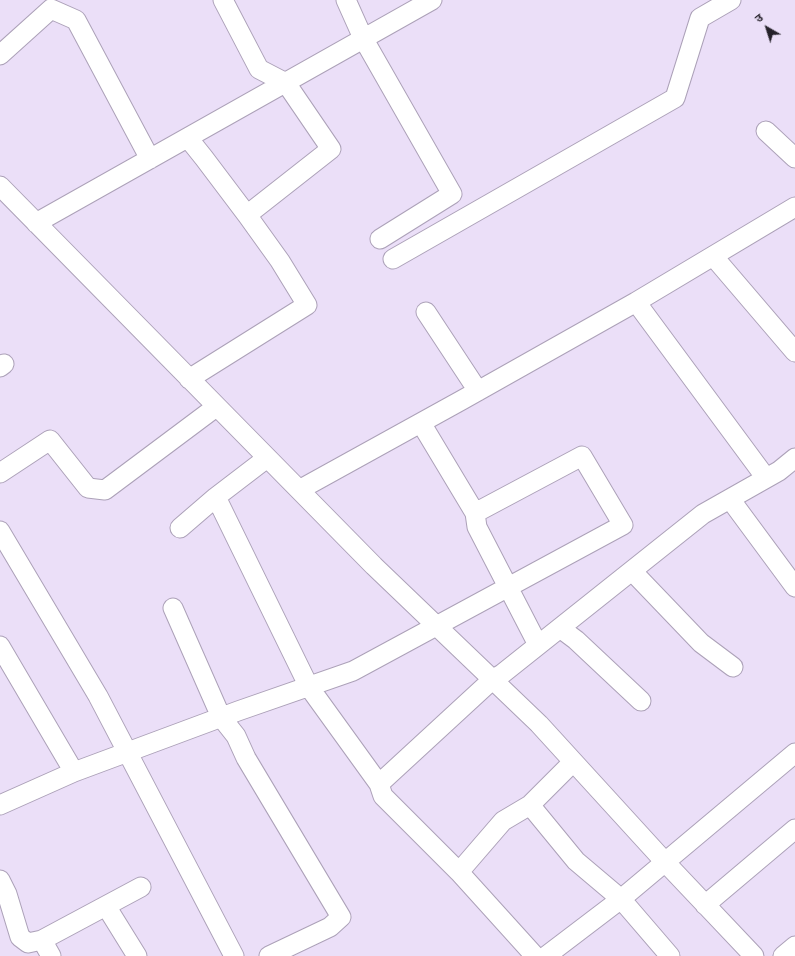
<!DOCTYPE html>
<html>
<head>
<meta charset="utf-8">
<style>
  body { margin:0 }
  #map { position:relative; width:795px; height:956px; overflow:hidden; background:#ebdff8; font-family:Overpass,"Noto Sans Devanagari",sans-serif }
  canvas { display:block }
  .north { position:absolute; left:747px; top:8px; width:40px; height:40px; -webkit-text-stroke:3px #ebdff8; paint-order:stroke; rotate:321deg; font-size:11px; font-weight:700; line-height:16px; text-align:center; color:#25212a }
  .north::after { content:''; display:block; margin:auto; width:14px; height:18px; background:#25212a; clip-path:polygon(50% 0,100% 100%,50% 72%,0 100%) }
</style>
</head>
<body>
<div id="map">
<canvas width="795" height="956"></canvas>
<div class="north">उ</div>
</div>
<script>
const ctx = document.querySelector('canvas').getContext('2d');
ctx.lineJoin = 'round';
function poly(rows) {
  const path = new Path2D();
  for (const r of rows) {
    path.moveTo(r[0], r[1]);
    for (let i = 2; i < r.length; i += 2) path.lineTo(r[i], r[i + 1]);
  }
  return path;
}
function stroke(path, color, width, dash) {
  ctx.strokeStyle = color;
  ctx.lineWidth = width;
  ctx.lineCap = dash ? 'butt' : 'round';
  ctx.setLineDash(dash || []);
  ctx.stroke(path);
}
const minor = poly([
  [223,0,259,69,286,83,331,149,247,215],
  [346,0,363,38,452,194,380,239],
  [0,55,51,9,76,20,150,159],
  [766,131,795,158],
  [188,138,204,158,247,215,280,261,307,305,189,379],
  [0,186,374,566,539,724,665,862,754,956],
  [36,223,432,0],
  [713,256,795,352],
  [393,259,675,98,700,18,731,0],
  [636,302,766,478],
  [426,312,478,391],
  [0,367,4,364],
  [421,423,475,513,477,527,538,645],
  [0,473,50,440,88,488,105,490,216,407],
  [299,490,462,400,636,302,795,207],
  [216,497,309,687,379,784,383,796,459,872,535,956],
  [730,499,795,587],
  [180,528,216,497,267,458],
  [0,531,98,696,234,956],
  [632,571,701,643,733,667],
  [173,608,221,717,236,736,246,758,341,917,330,927,269,956],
  [560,628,576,640,641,701],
  [0,646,74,772,0,805],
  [74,772,238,711,353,671,623,525,582,456,475,513],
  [379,784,493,679,502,674,703,514,779,471,795,458],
  [530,805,576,861,621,899,795,753],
  [459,872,503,821,530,805,573,762],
  [0,880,7,894,20,937,28,943,42,940,141,887],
  [705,905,795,829],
  [106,906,137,956],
  [42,940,51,956],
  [546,956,621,899,670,956],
  [783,956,795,946]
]);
stroke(minor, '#aca1b8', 21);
stroke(minor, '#fff', 19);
</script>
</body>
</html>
